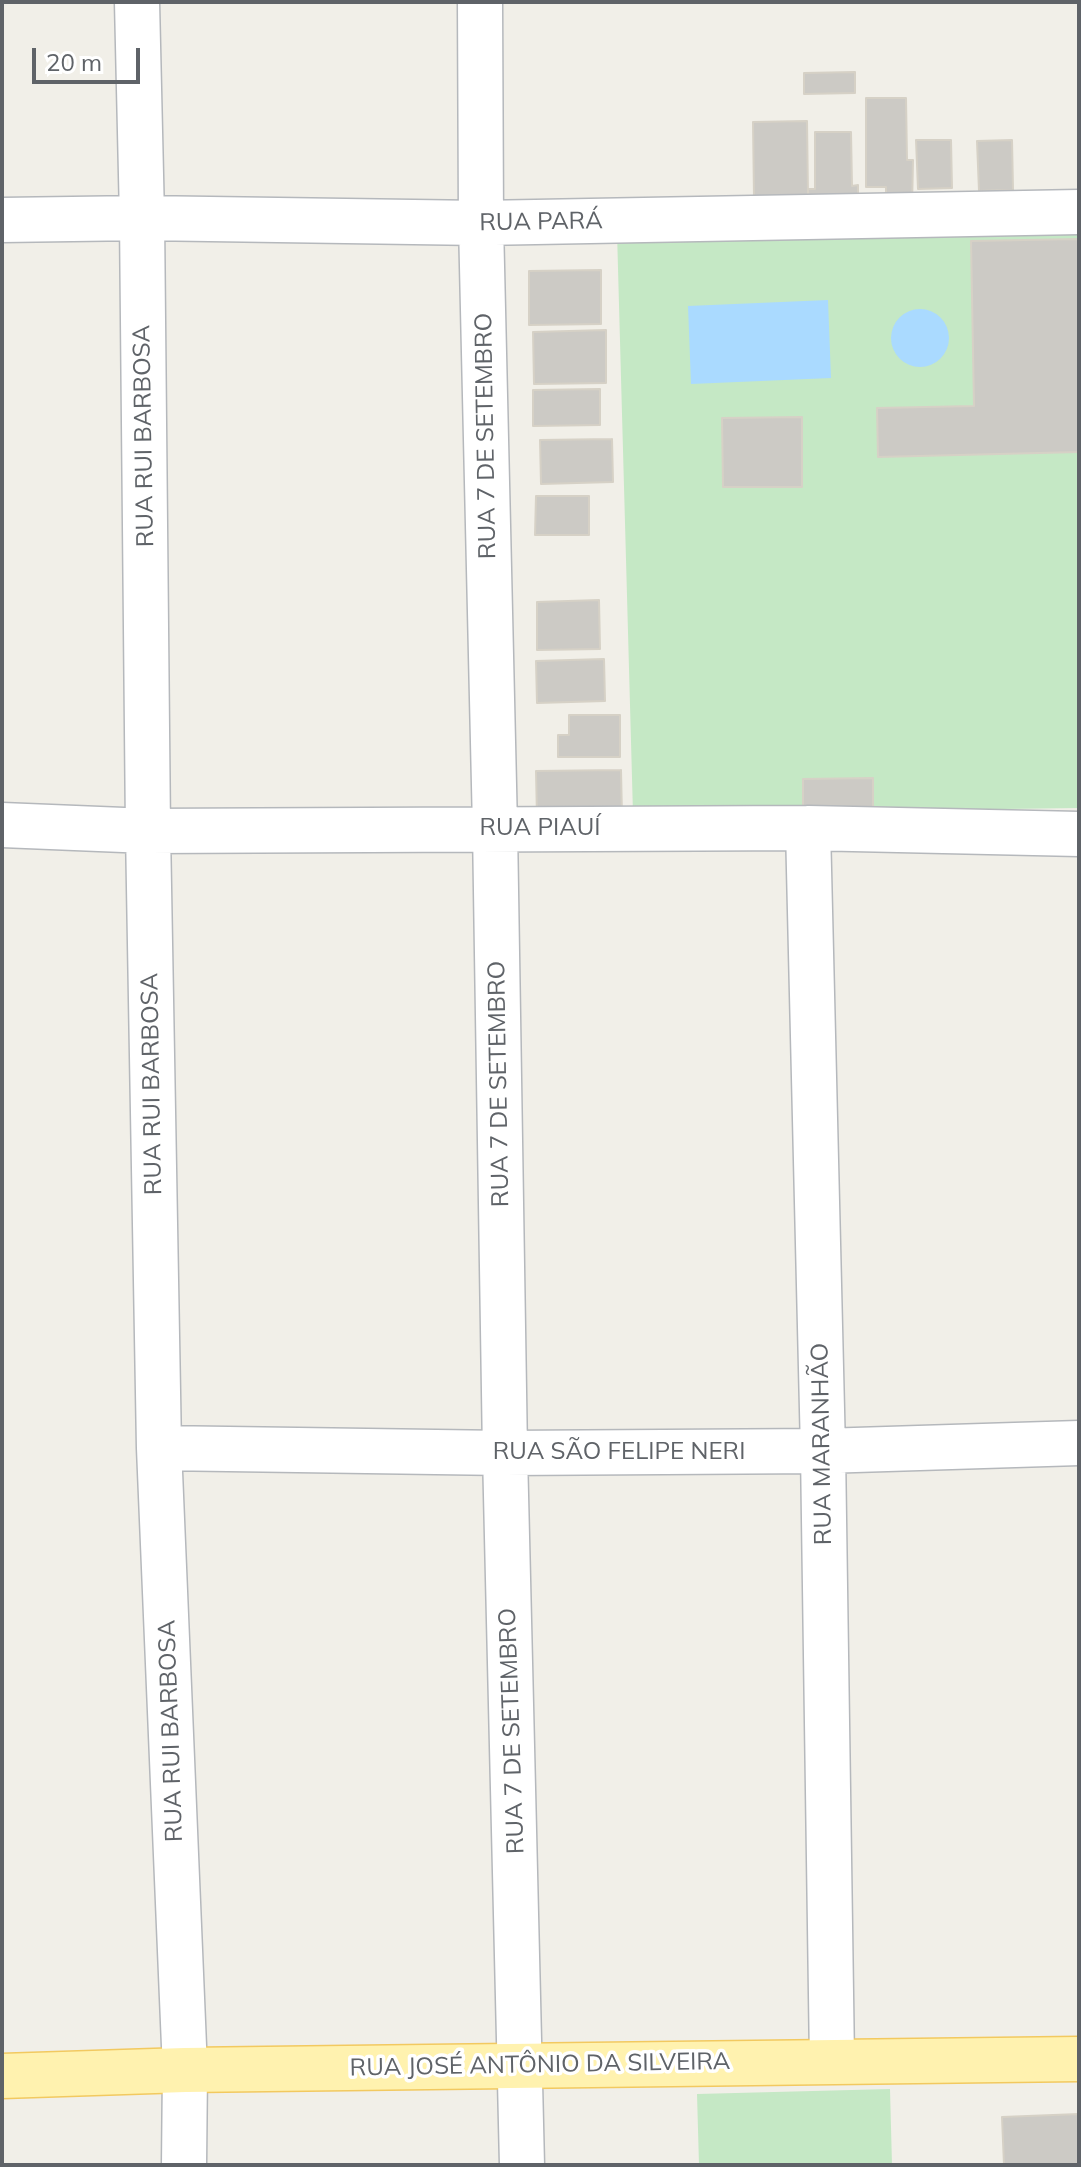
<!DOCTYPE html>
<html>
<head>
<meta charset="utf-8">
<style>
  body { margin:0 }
  #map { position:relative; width:1081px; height:2167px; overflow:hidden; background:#f1efe8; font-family:Mulish,sans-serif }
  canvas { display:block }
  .frame { position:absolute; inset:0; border:4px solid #5f6368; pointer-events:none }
  .scale { position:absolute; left:32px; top:48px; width:108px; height:36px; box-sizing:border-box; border:4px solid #5f6368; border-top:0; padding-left:10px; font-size:24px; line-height:28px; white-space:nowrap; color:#5f6368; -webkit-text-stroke:6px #fff; paint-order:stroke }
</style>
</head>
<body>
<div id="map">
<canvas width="1081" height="2167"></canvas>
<div class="frame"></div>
<div class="scale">20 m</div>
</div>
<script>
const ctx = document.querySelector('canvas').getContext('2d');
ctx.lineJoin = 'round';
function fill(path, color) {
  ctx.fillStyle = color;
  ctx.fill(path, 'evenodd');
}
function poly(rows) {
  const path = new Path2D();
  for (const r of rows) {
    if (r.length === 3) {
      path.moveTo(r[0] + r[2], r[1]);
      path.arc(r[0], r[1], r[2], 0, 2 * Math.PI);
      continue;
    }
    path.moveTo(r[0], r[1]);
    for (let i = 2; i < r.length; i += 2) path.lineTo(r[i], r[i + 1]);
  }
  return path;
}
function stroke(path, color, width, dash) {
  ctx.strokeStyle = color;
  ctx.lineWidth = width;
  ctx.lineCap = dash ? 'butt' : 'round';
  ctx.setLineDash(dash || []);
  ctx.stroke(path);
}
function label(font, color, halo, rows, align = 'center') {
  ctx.font = font + ' Mulish,sans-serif';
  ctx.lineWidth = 7;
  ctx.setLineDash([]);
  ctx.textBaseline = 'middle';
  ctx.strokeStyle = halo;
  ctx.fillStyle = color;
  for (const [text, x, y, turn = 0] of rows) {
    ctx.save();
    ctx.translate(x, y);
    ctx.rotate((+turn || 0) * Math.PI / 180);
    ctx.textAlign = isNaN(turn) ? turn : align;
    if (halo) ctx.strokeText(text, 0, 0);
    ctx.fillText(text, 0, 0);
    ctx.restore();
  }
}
fill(poly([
  [1079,221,1079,808,633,814,617,232],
  [890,2089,892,2165,699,2165,697,2094]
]), '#c5e8c5');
fill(poly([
  [828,300,831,378,691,384,688,306],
  [920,338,29]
]), '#aadaff');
const building = poly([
  [855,72,855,93,804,94,804,73,855,72],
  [866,98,906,98,907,160,913,160,912,207,886,207,886,187,866,187,866,98],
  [807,121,808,196,754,197,753,122,807,121],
  [815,132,851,132,852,186,858,185,858,209,809,210,808,189,815,189,815,132],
  [916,140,951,140,952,188,918,189,916,140],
  [1012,140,1013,190,979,191,977,141,1012,140],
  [1079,239,1079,452,878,457,877,408,974,406,971,241,1079,239],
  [601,270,601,324,529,325,529,271,601,270],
  [606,330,606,383,534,384,533,332,606,330],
  [600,389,600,425,533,426,533,390,600,389],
  [802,417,802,487,723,487,722,418,802,417],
  [612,439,613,482,541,484,540,440,612,439],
  [536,496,589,496,589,535,535,535,536,496],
  [599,600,600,649,537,650,537,602,599,600],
  [604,659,605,701,537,703,536,661,604,659],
  [569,715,620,715,620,757,558,757,558,735,569,735,569,715],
  [621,770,622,816,537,818,536,771,621,770],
  [873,778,873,810,803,812,803,779,873,778],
  [1079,2114,1079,2165,1004,2165,1002,2117,1079,2114]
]);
fill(building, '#cccac5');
stroke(building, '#d6d1c6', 2);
const minor = poly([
  [137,2,142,218,148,831,159,1448,185,2070,184,2165],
  [480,2,481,223,495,828,505,1453,522,2165],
  [2,220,142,218,481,223,1079,212],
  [2,825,148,831,808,828,1079,834],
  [808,828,823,1451,832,2061],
  [159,1448,505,1453,823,1451,1079,1443]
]);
const major = poly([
  [2,2076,185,2070,1079,2059]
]);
stroke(minor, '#b5b8bc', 47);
stroke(major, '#f2c960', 47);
stroke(minor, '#fff', 44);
stroke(major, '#fff2af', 44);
label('24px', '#5f6368', '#fff', [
  ["RUA PARÁ",541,222,-1],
  ["RUA RUI BARBOSA",144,436,-91],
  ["RUA 7 DE SETEMBRO",486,436,-91],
  ["RUA PIAUÍ",540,828],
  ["RUA RUI BARBOSA",152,1084,-91],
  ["RUA 7 DE SETEMBRO",499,1084,-91],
  ["RUA MARANHÃO",822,1444,-91],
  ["RUA SÃO FELIPE NERI",619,1452],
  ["RUA RUI BARBOSA",171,1731,-92],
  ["RUA 7 DE SETEMBRO",512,1731,-92],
  ["RUA JOSÉ ANTÔNIO DA SILVEIRA",540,2065,-1]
]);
</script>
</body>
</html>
